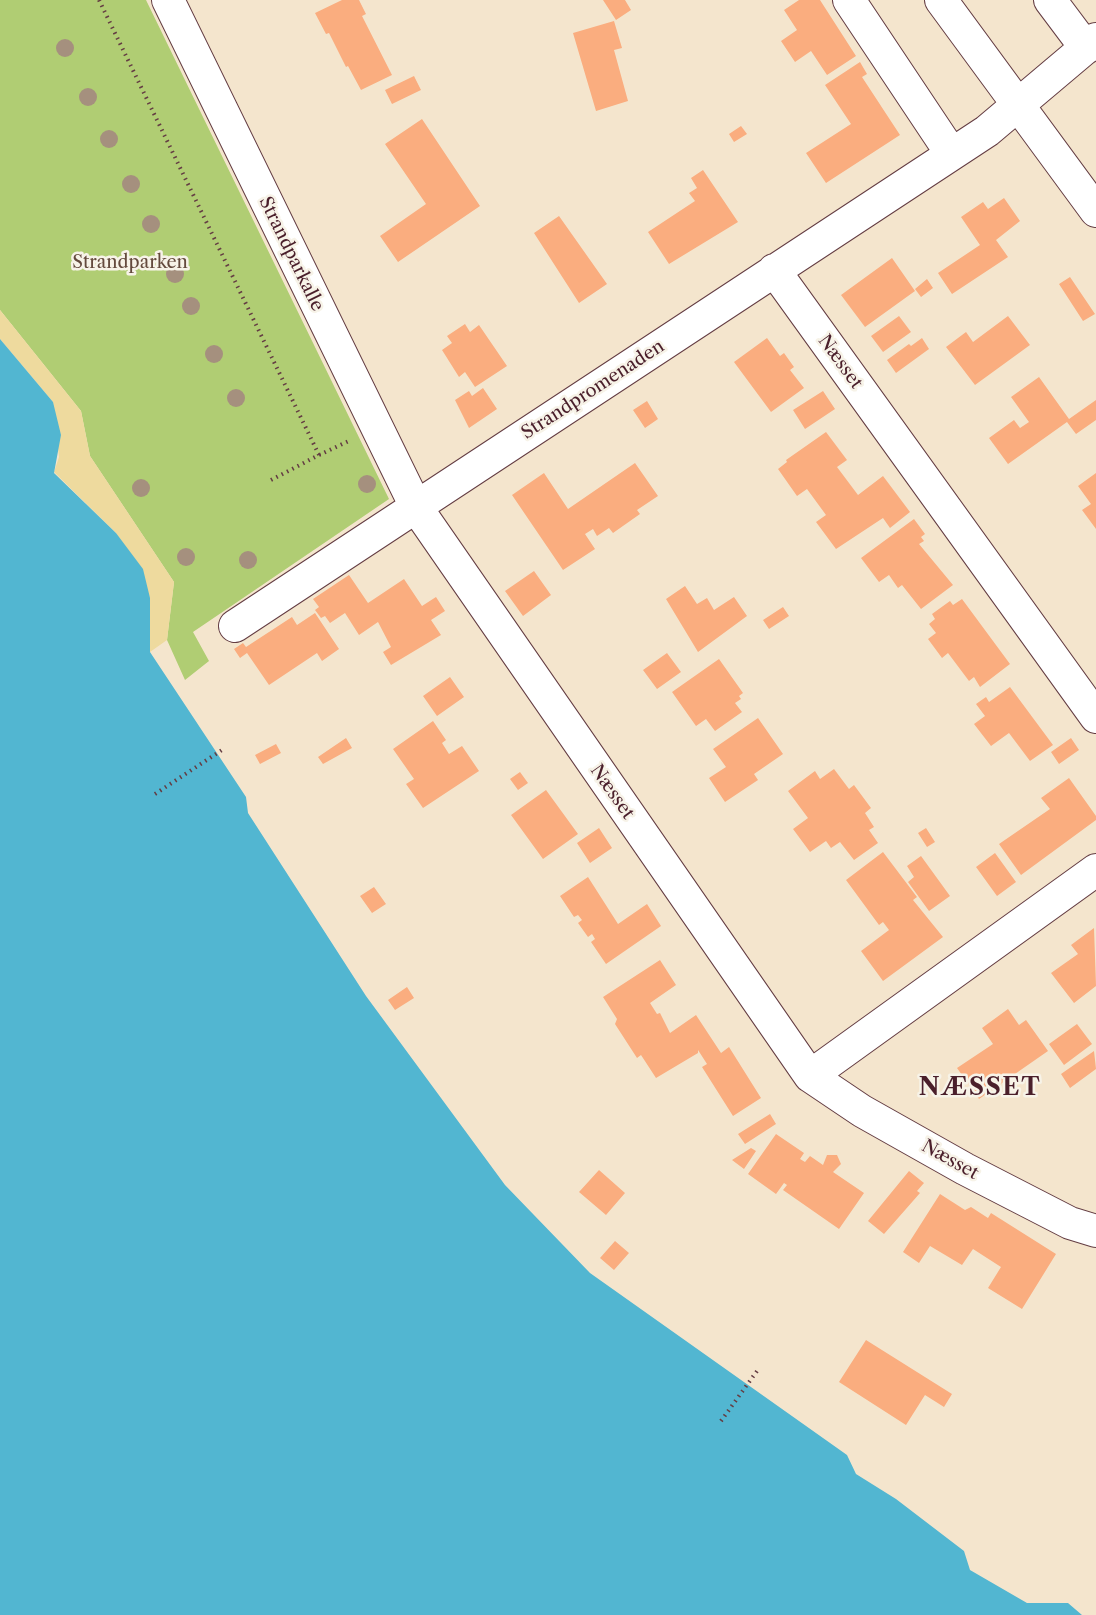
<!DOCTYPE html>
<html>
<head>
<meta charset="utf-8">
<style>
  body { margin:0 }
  canvas { display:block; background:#f4e5cd }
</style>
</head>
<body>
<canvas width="1096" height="1615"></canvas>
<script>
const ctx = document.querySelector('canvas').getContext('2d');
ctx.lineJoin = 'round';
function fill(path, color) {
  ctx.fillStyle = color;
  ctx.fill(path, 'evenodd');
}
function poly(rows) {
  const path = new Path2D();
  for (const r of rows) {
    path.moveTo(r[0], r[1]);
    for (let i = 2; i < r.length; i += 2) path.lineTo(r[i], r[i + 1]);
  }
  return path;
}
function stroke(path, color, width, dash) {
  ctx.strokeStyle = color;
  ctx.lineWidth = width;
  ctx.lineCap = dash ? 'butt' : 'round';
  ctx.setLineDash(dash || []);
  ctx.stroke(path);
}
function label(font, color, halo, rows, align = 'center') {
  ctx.font = font + ' "Libre Caslon Text",serif';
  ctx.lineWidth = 5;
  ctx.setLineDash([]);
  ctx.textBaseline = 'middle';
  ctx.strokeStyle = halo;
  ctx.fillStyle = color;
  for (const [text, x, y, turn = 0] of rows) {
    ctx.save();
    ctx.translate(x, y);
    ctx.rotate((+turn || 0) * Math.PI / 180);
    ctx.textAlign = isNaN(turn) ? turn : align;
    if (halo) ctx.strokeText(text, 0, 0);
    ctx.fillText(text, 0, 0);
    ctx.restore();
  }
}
fill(poly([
  [0,0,146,0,389,499,193,632,209,661,185,680,167,640,174,582,90,456,81,411,0,310]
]), '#b0cd73');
fill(poly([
  [0,310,81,411,90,456,174,582,167,640,150,652,150,598,116,533,54,472,59,457,53,402,0,339]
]), '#eeda9e');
fill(poly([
  [0,339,53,402,61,435,54,473,116,533,143,569,150,598,150,652,246,797,248,813,366,996,505,1185,590,1273,847,1455,856,1474,896,1499,964,1551,970,1570,1027,1603,1068,1603,1082,1615,0,1615]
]), '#52b6d1');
fill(poly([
  [342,0,359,0,366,14,362,16,392,75,361,90,348,66,346,67,329,33,326,34,315,13],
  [603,0,625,0,631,10,616,20],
  [799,0,820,0,856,56,827,75,811,51,795,62,781,41,797,30,784,10],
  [614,21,622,48,614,50,628,101,596,111,573,33],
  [860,62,867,74,862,77,900,135,826,183,806,153,851,124,825,85],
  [414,76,421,90,392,104,385,90],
  [422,119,480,206,398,262,380,236,426,204,385,144],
  [741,126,747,134,734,142,729,134],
  [703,170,738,222,669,264,648,232,695,201,689,193,697,188,691,178],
  [1004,198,1020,221,996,240,1008,257,952,294,938,273,980,245,961,217,983,202,988,209],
  [559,216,607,284,579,303,534,233],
  [892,258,915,291,865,327,841,295],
  [1070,277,1095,314,1083,321,1059,284],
  [927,279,933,288,921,297,915,289],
  [899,316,911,332,883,352,871,336],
  [1008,316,1030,345,975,385,946,347,966,332,973,342],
  [465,324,470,332,479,325,507,366,475,387,465,372,459,377,442,350,452,343,447,336],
  [767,338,780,356,784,353,794,367,790,370,804,388,771,412,734,362],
  [922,338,929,349,896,373,887,360,909,344,911,346],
  [1039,377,1069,419,1096,400,1096,420,1076,434,1067,422,1008,464,989,438,1014,420,1020,428,1029,422,1011,397],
  [483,388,497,409,469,428,455,400,469,391,472,396],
  [823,391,835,409,805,429,793,410],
  [647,401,658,419,645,428,633,410],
  [826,432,847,460,837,467,858,495,883,476,910,512,890,528,883,518,836,549,816,522,826,515,807,489,797,496,778,469,787,462,786,460],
  [635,463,658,496,637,510,640,514,613,533,609,528,597,536,593,529,585,534,595,549,563,570,512,495,544,473,568,509],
  [1096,473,1096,529,1082,510,1091,504,1078,486],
  [914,519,925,534,921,537,924,541,919,544,953,585,921,609,902,585,898,588,889,575,879,582,861,558],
  [534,571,551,595,523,616,505,591],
  [349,575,368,603,404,579,422,606,436,597,445,611,431,620,441,635,391,665,383,652,391,647,378,622,359,635,345,613,330,623,325,616,321,618,315,610,319,607,313,599],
  [685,586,697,604,707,598,714,610,734,597,747,616,698,652,666,599],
  [962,599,1010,664,980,687,974,677,969,681,948,653,942,658,928,639,936,633,929,624,935,619,932,614,950,601,953,605],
  [783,607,789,616,769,629,763,620],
  [315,613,339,649,322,661,317,653,269,685,247,653,240,658,234,649,243,643,246,647,292,617,297,625],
  [667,653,681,672,657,689,643,670],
  [719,659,743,693,739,696,741,699,735,703,742,712,715,731,706,719,696,726,672,692],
  [450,677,464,697,437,716,423,696],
  [1010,687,1053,745,1030,761,1009,733,991,746,974,724,985,716,976,704,986,697,989,702],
  [758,718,783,754,754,774,758,780,725,802,709,778,726,767,713,749],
  [433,721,446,740,442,743,449,754,462,746,479,771,423,808,406,784,414,779,393,749],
  [346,738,352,748,323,764,318,757],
  [1071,738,1079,750,1059,764,1051,752],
  [276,744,281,753,260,764,255,755],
  [834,769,849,789,854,785,871,808,865,813,874,827,869,830,878,843,854,860,840,842,831,848,826,841,810,852,793,829,808,818,788,791,815,771,820,779],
  [520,772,528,783,518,790,510,779],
  [1069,778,1096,816,1096,820,1021,875,999,844,1050,809,1041,798],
  [546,790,578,834,543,859,511,815],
  [599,828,612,848,590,863,577,843],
  [926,828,935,842,927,847,918,833],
  [883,852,917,897,913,900,943,937,883,981,861,951,889,930,883,922,879,925,846,880],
  [995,853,1016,882,997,896,976,867],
  [921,856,950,896,929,911,908,882,914,877,907,866],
  [588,877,618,924,647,904,661,926,606,964,591,942,595,939,592,934,588,937,578,923,582,920,578,915,574,917,560,896],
  [374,887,386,904,372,913,360,896],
  [1094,928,1096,986,1074,1003,1051,973,1078,954,1071,945],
  [660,960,676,985,650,1003,657,1014,660,1013,670,1033,696,1015,721,1053,729,1047,761,1098,733,1116,702,1067,707,1064,698,1050,698,1053,656,1078,641,1055,637,1058,615,1024,617,1019,603,997],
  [407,987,414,998,395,1010,388,1000],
  [1008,1009,1019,1025,1026,1020,1048,1051,979,1099,957,1068,993,1044,982,1028],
  [1077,1024,1092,1044,1064,1065,1049,1044],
  [1094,1051,1096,1069,1070,1088,1061,1074],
  [770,1114,776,1124,745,1144,738,1134],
  [776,1134,804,1153,800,1159,805,1162,810,1156,823,1165,827,1155,837,1155,841,1164,833,1172,864,1193,839,1229,783,1190,787,1185,784,1183,776,1194,748,1174],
  [751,1148,756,1151,744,1169,732,1160],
  [599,1170,625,1193,606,1215,579,1192],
  [909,1171,924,1183,917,1191,920,1193,884,1234,868,1221],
  [940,1194,965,1210,971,1207,988,1218,991,1213,1056,1254,1022,1309,988,1288,1001,1267,973,1249,962,1265,930,1246,919,1263,903,1252],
  [615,1241,629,1253,614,1270,600,1258],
  [866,1340,952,1394,944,1407,925,1395,906,1425,839,1382]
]), '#faad7f');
const minor = poly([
  [168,0,416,507,810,1076,862,1111,965,1169,1070,1223,1096,1231],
  [849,0,951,153],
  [941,0,1096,211],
  [1050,0,1086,48],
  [774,270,1096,717],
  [235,626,987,131,1096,39],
  [810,1076,1096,870]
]);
stroke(minor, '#643d43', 34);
stroke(poly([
  [99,0,319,455,271,480],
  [319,455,351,440],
  [155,794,222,750],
  [721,1421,757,1371]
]), '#643d43', 4, [1.5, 4.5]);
stroke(minor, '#fff', 32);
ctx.fillStyle = '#a5907e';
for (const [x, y] of [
  [65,48],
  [88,97],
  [109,139],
  [131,184],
  [151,224],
  [175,274],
  [191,306],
  [214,354],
  [236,398],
  [367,484],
  [141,488],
  [186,557],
  [248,560]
]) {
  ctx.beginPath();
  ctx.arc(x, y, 9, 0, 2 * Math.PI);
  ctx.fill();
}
label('18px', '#4a1f2b', '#f7f3e8', [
  ["Strandparkalle",291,254,64],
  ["Næsset",840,362,54],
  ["Strandpromenaden",593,390,-33],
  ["Næsset",612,792,55],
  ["Næsset",950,1160,29]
]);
label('18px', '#644a3d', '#f7f3e8', [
  ["Strandparken",130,263]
]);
ctx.letterSpacing = '1.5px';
label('bold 24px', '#4a1f2b', '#f7f3e8', [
  ["NÆSSET",980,1088]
]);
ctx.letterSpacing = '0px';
</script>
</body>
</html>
